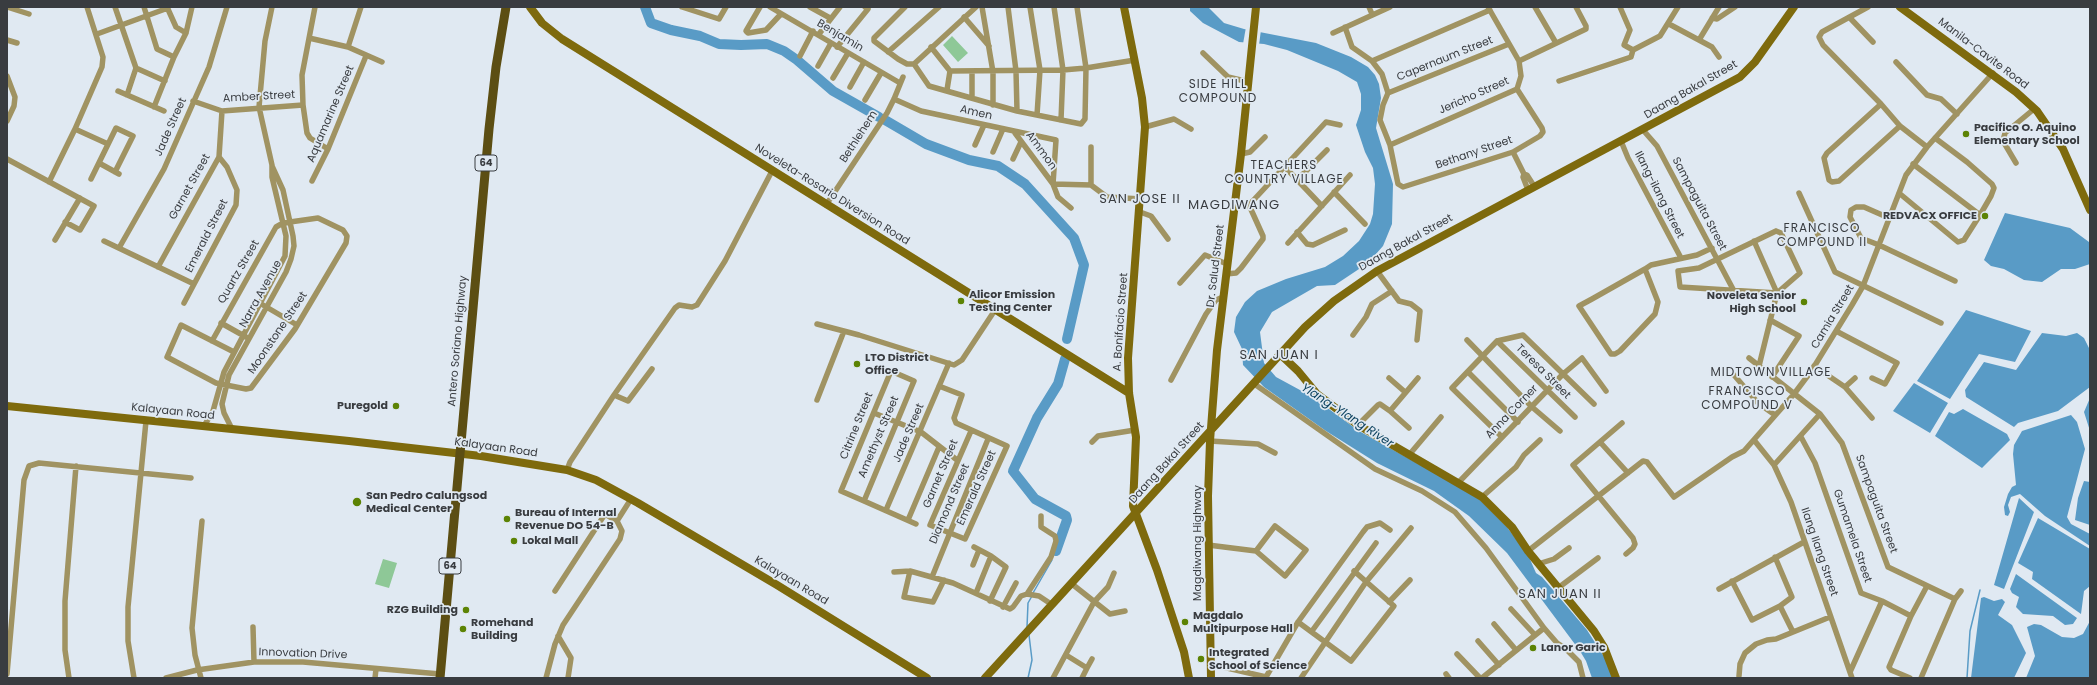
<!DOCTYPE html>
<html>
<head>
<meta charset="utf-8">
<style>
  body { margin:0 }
  #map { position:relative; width:2097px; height:685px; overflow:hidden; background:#e0e9f2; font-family:Poppins,sans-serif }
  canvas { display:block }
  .frame { position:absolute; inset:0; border:8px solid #393c40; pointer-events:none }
</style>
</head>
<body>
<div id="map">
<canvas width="2097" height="685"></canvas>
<div class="frame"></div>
</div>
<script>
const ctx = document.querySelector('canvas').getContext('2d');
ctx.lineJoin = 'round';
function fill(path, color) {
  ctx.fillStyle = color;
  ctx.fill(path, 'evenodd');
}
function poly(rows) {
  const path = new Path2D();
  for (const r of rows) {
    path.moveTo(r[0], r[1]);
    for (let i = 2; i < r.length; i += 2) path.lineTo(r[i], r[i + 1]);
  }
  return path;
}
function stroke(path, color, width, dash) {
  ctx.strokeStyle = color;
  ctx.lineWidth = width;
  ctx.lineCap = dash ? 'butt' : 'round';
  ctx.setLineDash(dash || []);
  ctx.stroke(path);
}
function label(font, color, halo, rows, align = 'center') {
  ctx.font = font + ' Poppins,sans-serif';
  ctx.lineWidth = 3.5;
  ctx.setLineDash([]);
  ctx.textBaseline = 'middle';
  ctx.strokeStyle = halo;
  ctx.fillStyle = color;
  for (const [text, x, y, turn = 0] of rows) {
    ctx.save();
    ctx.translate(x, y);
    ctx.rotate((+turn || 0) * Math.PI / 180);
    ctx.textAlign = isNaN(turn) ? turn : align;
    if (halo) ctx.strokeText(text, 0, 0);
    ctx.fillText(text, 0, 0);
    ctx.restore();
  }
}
fill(poly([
  [952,36,968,53,958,62,943,45],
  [383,559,397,563,389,588,375,584]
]), '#8ec897');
fill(poly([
  [1190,7,1208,7,1224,23,1244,29,1316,43,1351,57,1368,67,1375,75,1379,84,1381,98,1376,128,1393,184,1392,224,1383,246,1368,263,1335,285,1317,286,1272,312,1260,332,1264,363,1276,377,1311,396,1359,431,1476,496,1507,527,1529,557,1536,573,1542,577,1587,630,1608,663,1613,678,1592,678,1586,661,1580,651,1507,553,1469,516,1434,491,1377,463,1326,431,1264,387,1243,365,1242,349,1234,332,1236,317,1245,302,1257,291,1286,279,1325,267,1343,256,1359,241,1370,224,1373,214,1375,184,1373,168,1365,152,1356,125,1361,110,1361,94,1357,82,1338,71,1287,50,1264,44,1239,42,1203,23,1190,11],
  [2005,213,2070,228,2089,242,2090,264,2075,269,2061,269,2042,282,2024,280,2004,269,1991,266,1984,260],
  [1966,310,2031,331,2015,362,1979,354,1950,399,1917,381],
  [2042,333,2066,336,2077,333,2084,338,2090,350,2090,387,2058,411,2018,423,2014,427,1966,397,1965,390,1984,362,2016,370],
  [1914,383,1948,403,1930,433,1893,411],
  [2090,398,2090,431,2084,412],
  [1963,409,2007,434,2010,440,1982,468,1935,436,1949,412,1954,414],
  [2071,415,2077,422,2085,449,2067,517,2071,524,2090,534,2090,546,2045,516,2020,494,2011,497,2008,505,2010,512,2008,516,2005,515,2004,507,2008,494,2012,487,2016,485,2013,454,2014,445,2022,431],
  [2084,481,2090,482,2090,525,2075,520,2078,498],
  [2019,498,2034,512,2004,589,1994,585],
  [2038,518,2090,549,2090,586,2084,591,2081,614,2032,579,2033,572,2018,563],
  [2016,574,2077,618,2073,624,2065,625,2053,616,2023,614,2016,607,2019,597,2012,593,2010,589],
  [1984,597,1994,601,2002,599,2005,602,1998,615,2012,625,2026,653,2014,678,1971,678,1981,598],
  [2090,621,2090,678,2026,678,2035,656,2027,627,2034,624,2041,625,2062,637,2074,638,2083,634]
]), '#599bc6');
fill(poly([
  [1246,27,1261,30,1259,45,1243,44]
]), '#e0e9f2');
stroke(poly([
  [1033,593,1052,560],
  [1027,627,1028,603,1032,596],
  [1028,678,1032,660,1029,635],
  [1967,678,1970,631,1980,590]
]), '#599bc6', 1.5);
stroke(poly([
  [645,7,651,23,671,30,700,36,719,44,741,45,767,44,784,51,797,60,833,91,879,117],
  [885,120,926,144,969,160,998,166,1025,184,1074,238,1084,265,1067,339],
  [1056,551,1067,520,1066,516,1035,499,1013,471,1037,418,1058,384,1065,359]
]), '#599bc6', 10);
stroke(poly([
  [7,7,29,14],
  [115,7,136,68,127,95],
  [144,7,157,49,174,57],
  [167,7,176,27,186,33],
  [315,7,302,75,303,105,307,133,310,138,328,149],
  [682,7,719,19,726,7],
  [760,7,746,31,748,33,766,30,781,14],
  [770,7,900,83],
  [810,7,830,18],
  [905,7,874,38,874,41,898,59,907,64,914,64,976,7],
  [982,7,993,72,993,105],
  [1008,7,1016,71,1017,111],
  [1030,7,1040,70,1037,115],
  [1054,7,1063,70,1061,120],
  [1369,7,1372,14],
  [1488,7,1519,61],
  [1535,7,1556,43],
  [1620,7,1630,30,1624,45,1633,50],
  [1868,7,1822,32,1819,37,1823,45,1881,104,1900,126,1927,147],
  [964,17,989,46],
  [1712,18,1717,19,1735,7],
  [1850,18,1873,42],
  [1669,24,1712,47,1719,57],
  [1345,27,1352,47,1372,61,1382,74,1388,93],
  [1333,33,1390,7],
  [97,34,168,8],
  [819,34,840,7],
  [309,38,348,47,382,62],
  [7,40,17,43],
  [1699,40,1719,7],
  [348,47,361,7],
  [837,47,868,9,865,7],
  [931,47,950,71,947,90],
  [888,52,939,7],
  [1203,53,1228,77,1249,82],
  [800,56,813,31],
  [1372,61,1490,10],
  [1896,62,1927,95,1941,99,1957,114],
  [914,64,929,86,1017,111,1081,124,1085,119,1086,68,1077,7],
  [818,66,831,43],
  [136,68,165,81],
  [950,71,1063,70,1086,68,1135,60],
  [7,76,15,97,14,106,7,121],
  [833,78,848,53],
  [1559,81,1631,57,1633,50,1660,36,1678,7],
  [850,87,864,62],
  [118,91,164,111],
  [1388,93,1383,105,1380,120,1390,145,1398,184,1403,187,1513,152,1540,136,1543,132,1542,128,1517,89],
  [1388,93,1509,44],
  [972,98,972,72],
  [894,99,921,111,1056,140,1053,184,1058,197,1071,208],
  [865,100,881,73],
  [193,101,222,111,303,105],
  [1881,104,1827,153,1824,158,1829,180,1832,182,1839,181,1900,126],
  [154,107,174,57,186,33,192,7],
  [1145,127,1174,119,1191,129],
  [75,129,108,144],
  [1643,130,1657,146,1734,291],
  [1015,133,1053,184,1091,185,1107,197,1141,199],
  [1621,141,1628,158,1681,258],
  [975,145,984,125],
  [1390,145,1517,89,1521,76,1519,61,1586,29,1586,26,1576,7],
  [993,152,1003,129],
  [1513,152,1524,174,1523,177,1528,190],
  [1241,154,1250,152,1265,137],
  [7,159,94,206,80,230,65,222],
  [1013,159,1021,142],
  [99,163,119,174],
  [2016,163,2003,141,2005,133,2034,109],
  [1913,164,1980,215],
  [1285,167,1322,206],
  [1524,174,1527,175,1534,186],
  [91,179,116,128,133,136,115,172],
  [1297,180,1327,150],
  [312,181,328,149,366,56],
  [49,182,75,129,102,67,103,57,87,7],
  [1091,185,1091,147],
  [1334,192,1365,224],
  [1799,193,1835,272,1941,323],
  [1899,193,1958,242,1964,240,1980,215,1991,196,1994,188,1992,184,1967,162,1935,138],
  [1235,203,1249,205,1326,122,1340,125],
  [826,205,887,113,894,99,903,77],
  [1140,212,1151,216,1168,239],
  [1889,218,1864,207,1856,207,1851,210,1850,217,1861,238,1879,245,1955,281],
  [1776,231,1781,233,1800,273,1777,293,1680,287,1678,271,1699,268,1776,231],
  [1297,232,1307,244,1313,245,1345,230],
  [55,240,80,198],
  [104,241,194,284],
  [1754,241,1777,293],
  [1288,243,1350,175],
  [119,248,164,169,209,67,227,7],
  [158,267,219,157,222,111],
  [1645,269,1658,302,1655,314,1620,351,1615,354,1611,354,1579,306,1592,299,1645,269,1651,265,1697,255,1712,248],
  [1377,271,1399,301,1411,304,1420,311,1417,340],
  [1226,274,1236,273,1241,268,1263,239,1263,236,1249,205],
  [1180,283,1205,255,1227,264],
  [184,303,236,205,237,190,227,167,219,157],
  [263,305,297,325],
  [1770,320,1799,336,1772,377],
  [221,323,246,337],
  [817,324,859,335,954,365,962,360,995,310],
  [1836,331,1897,363,1885,384,1872,378],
  [1353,335,1366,317,1372,304,1392,291],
  [1467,340,1532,407,1560,431],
  [212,341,276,227,283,223,318,218,343,230,347,236,346,243,295,329,251,388,246,389,216,383,167,357,181,325,234,352],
  [1497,341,1575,417],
  [1749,358,1820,414,1842,443,1888,567,1955,599],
  [1759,366,1777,293],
  [1814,366,1845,387,1872,418],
  [1468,372,1518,422],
  [1734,375,1758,403,1775,415],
  [1389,378,1405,392],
  [1171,380,1206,314,1216,300,1223,297],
  [1253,383,1375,469,1422,491,1455,512,1486,548,1544,628,1557,643,1565,648,1579,662,1583,678],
  [939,386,962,395,954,418,956,423,1007,446,965,539,930,525,971,431],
  [1845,387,1855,378],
  [614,395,628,401,652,369],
  [817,400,844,331],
  [874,413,921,432,957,460],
  [1622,423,1573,465,1633,538,1635,544,1633,548,1626,554],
  [1358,425,1378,405,1380,404,1390,411],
  [204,426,213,411,224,372,285,256,286,236,272,177,272,165,259,107,265,41,272,7],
  [1409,428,1390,411,1418,378],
  [232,429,224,413,222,404,229,375,286,272,291,259,294,246,293,236,283,190,272,166],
  [1502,437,1452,388,1497,341,1523,335,1594,404],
  [1801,437,1815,463,1861,593,1882,601,1911,616],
  [1754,440,1774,465,1791,502,1852,678],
  [1210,441,1258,444,1275,453],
  [1092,442,1098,436,1135,430],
  [1600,442,1628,473],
  [1409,455,1441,417],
  [1774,465,1820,414],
  [567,470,570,462,614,395,675,308,679,305,692,307,697,305,725,261,772,171],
  [1458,483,1563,374,1582,358,1606,391],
  [1482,497,1516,467,1524,455,1540,440],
  [864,501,914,381,891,371,841,491,864,501,916,524],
  [886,510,949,363],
  [908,520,939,447],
  [617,521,631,499],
  [1208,545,1256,551,1285,576,1306,550,1275,526,1256,551],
  [974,547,991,556,1006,567,990,601],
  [1528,551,1643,461,1647,462,1674,497,1732,457,1744,451,1794,394,1812,370,1852,305,1863,286,1906,175,1927,147,1993,73],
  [1538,564,1554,559,1569,548],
  [973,565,979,550],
  [910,571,904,597,933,602,944,580],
  [894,572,910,571,953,583,1010,609,1013,607,1021,596,1027,594,1039,596,1051,604],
  [932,577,988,439],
  [1732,581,1752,620,1780,606,1792,597,1775,557],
  [1072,584,1110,614,1125,611],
  [1558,588,1598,558],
  [1719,589,1804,542],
  [976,593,991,556],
  [1027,594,1051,557,1056,541,1055,536,1041,527,1041,516],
  [1389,602,1410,580],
  [1780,606,1793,632],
  [1003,607,1016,583],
  [1511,609,1535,635],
  [1298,622,1351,661,1394,606,1354,571],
  [1494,624,1516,650],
  [253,627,254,662],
  [1312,631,1376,543],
  [558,636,571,658,568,678],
  [1478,641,1499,665],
  [1457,654,1480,678],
  [1066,655,1087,668,1092,659],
  [1210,664,1266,677,1298,622,1363,532,1367,527,1380,523,1390,530],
  [1850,672,1882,601],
  [7,674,24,480,29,466,39,463,191,478],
  [1446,674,1449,678],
  [1739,676,1740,664,1745,653,1756,644,1767,640,1776,639,1830,617],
  [69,678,65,650,65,601,76,466],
  [134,678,128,641,128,607,146,421],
  [166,678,197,670,254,662,303,662,440,674],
  [201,678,195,655,192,628,202,521],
  [375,678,376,669],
  [546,678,555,644,563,625,620,539,622,531,617,521,605,514,555,591],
  [1053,678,1094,602,1108,587,1114,573],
  [1082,678,1087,668],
  [1301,678,1366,582,1411,528],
  [1482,678,1544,628],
  [1910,678,1891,670,1889,667,1911,616,1927,586],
  [1921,678,1955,599,1961,591]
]), '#a09362', 5.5);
stroke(poly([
  [530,7,542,23,562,39,1129,393],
  [1124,7,1142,98,1145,127,1128,358,1129,393,1136,437,1133,506,1157,570,1184,652,1189,678],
  [1900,7,2016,92,2037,111,2063,149,2090,210],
  [1280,354,1298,371,1317,394,1358,425,1482,497,1512,527,1528,551,1594,631,1604,647,1616,678],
  [7,406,349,441,481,456,567,470,596,480,638,503,777,585,927,678],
  [985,678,1305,327,1334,301,1377,271,1740,77,1755,62,1794,7],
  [1211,678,1208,496,1210,441,1217,350,1241,154,1256,7]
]), '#7e6a0d', 8);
stroke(poly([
  [440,678,489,129,496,67,506,7]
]), '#5c4e13', 9);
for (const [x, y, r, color] of [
  [1966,134,4,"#5c8304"],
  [1985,216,4,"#5c8304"],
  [961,301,4,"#5c8304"],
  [1804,302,4,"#5c8304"],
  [857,364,4,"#5c8304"],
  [396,406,4,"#5c8304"],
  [357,502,5,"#5c8304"],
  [507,519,4,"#5c8304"],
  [514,541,4,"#5c8304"],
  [466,610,4,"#5c8304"],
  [1185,622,4,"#5c8304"],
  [463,629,4,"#5c8304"],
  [1533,648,4,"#5c8304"],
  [1201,659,4,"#5c8304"]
]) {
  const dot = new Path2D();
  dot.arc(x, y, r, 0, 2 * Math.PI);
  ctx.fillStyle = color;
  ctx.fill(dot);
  stroke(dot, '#e0e9f2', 1.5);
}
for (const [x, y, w] of [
  [486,163,22],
  [450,566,22]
]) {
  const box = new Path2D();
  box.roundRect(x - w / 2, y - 8, w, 16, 3);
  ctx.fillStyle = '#e0e9f2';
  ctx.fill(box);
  stroke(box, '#393c40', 1);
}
label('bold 10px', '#393c40', null, [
  ["64",486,163],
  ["64",450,566]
]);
label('11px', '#393c40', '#e0e9f2', [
  ["Benjamin",840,36,31],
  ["Manila-Cavite Road",1983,54,37],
  ["Capernaum Street",1445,59,-22],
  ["Daang Bakal Street",1691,90,-30],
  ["Jericho Street",1474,96,-24],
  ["Amber Street",259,97,-3],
  ["Amen",976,113,13],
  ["Aquamarine Street",331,114,-67],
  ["Jade Street",171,127,-66],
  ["Bethlehem",859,137,-57],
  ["Ammon",1041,151,54],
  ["Bethany Street",1474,153,-19],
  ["Garnet Street",190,187,-61],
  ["Noveleta-Rosario Diversion Road",832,195,32],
  ["Ilang-ilang Street",1659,195,63],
  ["Sampaguita Street",1699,204,62],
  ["Emerald Street",207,236,-63],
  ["Daang Bakal Street",1406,243,-29],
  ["Dr. Salud Street",1216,266,-83],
  ["Quartz Street",239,272,-60],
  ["Narra Avenue",261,294,-61],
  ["Camia Street",1833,317,-59],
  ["A. Bonifacio Street",1121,322,-86],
  ["Moonstone Street",278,333,-56],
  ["Antero Soriano Highway",458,341,-85],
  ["Teresa Street",1543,372,45],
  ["Kalayaan Road",173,412,6],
  ["Anna Corner",1512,412,-46],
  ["Citrine Street",857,426,-68],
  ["Jade Street",909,433,-67],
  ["Amethyst Street",879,437,-67],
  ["Kalayaan Road",496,448,8],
  ["Daang Bakal Street",1167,463,-48],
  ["Garnet Street",941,474,-67],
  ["Emerald Street",977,488,-66],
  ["Diamond Street",950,504,-67],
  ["Sampaguita Street",1876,504,70],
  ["Gumamela Street",1852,536,71],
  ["Magdiwang Highway",1198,543,-90],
  ["Ilang Ilang Street",1819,552,71],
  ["Kalayaan Road",791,581,31],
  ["Innovation Drive",303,654,2]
]);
label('bold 11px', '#393c40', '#e0e9f2', [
  ["Pacifico O. Aquino",1974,128],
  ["Elementary School",1974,141],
  ["REDVACX OFFICE",1977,216,"right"],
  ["Alicor Emission",969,295],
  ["Testing Center",969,308],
  ["Noveleta Senior",1796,296,"right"],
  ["High School",1796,309,"right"],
  ["LTO District",865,358],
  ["Office",865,371],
  ["Puregold",388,406,"right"],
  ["San Pedro Calungsod",366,496],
  ["Medical Center",366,509],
  ["Bureau of Internal",515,513],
  ["Revenue DO 54-B",515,526],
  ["Lokal Mall",522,541],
  ["RZG Building",458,610,"right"],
  ["Magdalo",1193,616],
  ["Multipurpose Hall",1193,629],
  ["Romehand",471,623],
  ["Building",471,636],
  ["Lanor Garic",1541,648],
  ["Integrated",1209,653],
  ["School of Science",1209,666]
], 'left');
ctx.letterSpacing = '1px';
label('12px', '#393c40', '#e0e9f2', [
  ["SIDE HILL",1218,85],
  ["COMPOUND",1218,99],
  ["TEACHERS",1284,166],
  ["COUNTRY VILLAGE",1284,180],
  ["FRANCISCO",1822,229],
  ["COMPOUND II",1822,243],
  ["MIDTOWN VILLAGE",1771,373],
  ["FRANCISCO",1747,392],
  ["COMPOUND V",1747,406]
]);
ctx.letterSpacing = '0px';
label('italic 12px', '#073e5b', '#e0e9f2', [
  ["Ylang-Ylang River",1347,416,33]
]);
ctx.letterSpacing = '1px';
label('13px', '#393c40', '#e0e9f2', [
  ["SAN JOSE II",1140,200],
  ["MAGDIWANG",1234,206],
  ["SAN JUAN I",1279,356],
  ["SAN JUAN II",1560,595]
]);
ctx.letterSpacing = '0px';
</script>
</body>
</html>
